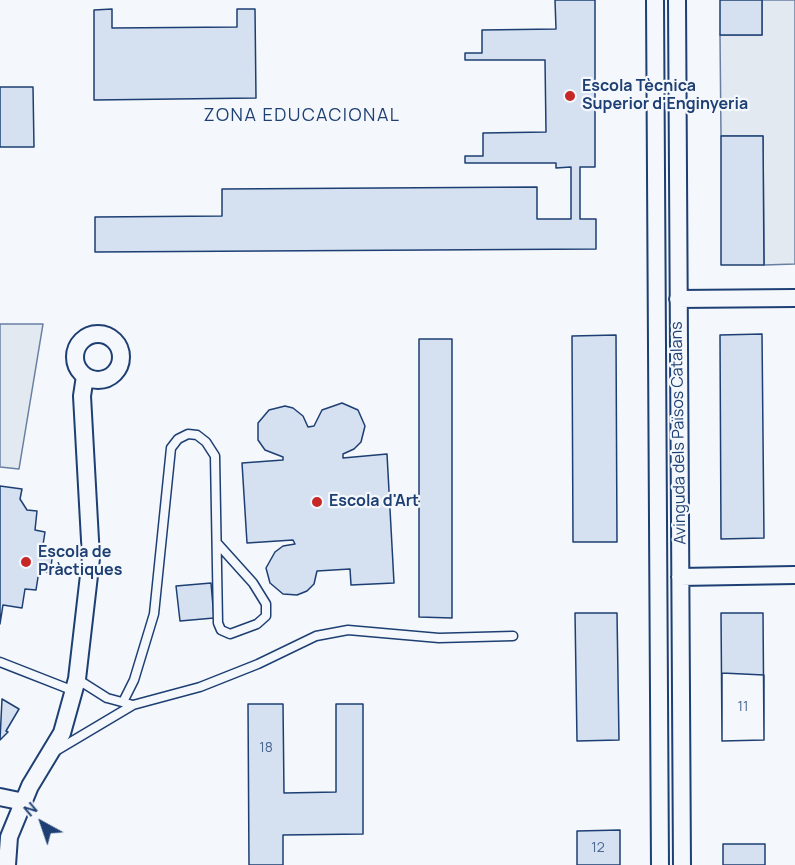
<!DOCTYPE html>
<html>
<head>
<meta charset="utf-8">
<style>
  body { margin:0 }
  #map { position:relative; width:795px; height:865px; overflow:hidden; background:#f4f7fb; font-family:Manrope,sans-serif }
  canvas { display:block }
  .north { position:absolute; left:12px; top:793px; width:60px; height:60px; -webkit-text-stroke:4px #f4f7fb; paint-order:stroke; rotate:320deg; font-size:16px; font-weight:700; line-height:24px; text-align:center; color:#1d3f73 }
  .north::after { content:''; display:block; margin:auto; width:21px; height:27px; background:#1d3f73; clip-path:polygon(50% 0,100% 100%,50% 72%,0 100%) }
</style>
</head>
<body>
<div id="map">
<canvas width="795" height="865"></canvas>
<div class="north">N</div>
</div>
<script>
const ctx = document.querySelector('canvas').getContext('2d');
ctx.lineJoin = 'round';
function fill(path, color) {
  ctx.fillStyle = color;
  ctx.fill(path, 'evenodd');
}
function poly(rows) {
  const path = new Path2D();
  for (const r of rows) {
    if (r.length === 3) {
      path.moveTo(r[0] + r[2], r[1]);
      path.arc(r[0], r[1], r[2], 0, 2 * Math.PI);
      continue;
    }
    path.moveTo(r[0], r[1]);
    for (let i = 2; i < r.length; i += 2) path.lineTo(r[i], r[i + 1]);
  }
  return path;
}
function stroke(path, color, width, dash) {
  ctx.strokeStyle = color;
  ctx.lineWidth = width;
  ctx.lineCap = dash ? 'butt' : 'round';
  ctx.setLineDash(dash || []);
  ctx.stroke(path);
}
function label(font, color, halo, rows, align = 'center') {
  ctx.font = font + ' Manrope,sans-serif';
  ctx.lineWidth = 4.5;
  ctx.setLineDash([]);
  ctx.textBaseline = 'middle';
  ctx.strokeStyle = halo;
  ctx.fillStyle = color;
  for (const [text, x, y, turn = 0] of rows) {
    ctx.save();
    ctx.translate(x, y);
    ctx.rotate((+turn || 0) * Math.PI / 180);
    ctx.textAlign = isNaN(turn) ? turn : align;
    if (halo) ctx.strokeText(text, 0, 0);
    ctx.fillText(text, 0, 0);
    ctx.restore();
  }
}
const green = poly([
  [762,0,795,0,795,264,764,265,763,136,721,136,720,35,762,35,762,0],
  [0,324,43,324,19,469,0,467,0,324]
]);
fill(green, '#e3e9f0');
stroke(green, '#687fa3', 1.5);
const building = poly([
  [555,0,595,0,595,167,580,167,580,219,596,219,596,249,95,252,95,217,222,216,222,189,537,187,537,219,571,219,571,167,556,168,556,163,465,163,465,156,483,156,483,133,546,132,545,60,465,60,465,53,482,53,482,30,556,29,555,0],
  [720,0,762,0,762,35,720,35,720,0],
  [112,9,112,28,237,27,237,9,255,9,256,98,94,100,94,10,112,9],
  [0,87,33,87,34,147,0,147,0,87],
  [721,136,763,136,764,265,721,265,721,136],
  [762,334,764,538,721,539,720,335,762,334],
  [616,335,617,542,573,542,572,336,616,335],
  [419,339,452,339,452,618,419,617,419,339],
  [342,403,358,410,365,426,361,442,354,449,343,454,343,458,387,454,394,583,351,585,350,569,317,571,314,584,307,591,297,595,283,594,270,583,266,568,275,552,283,546,295,544,293,540,247,543,242,463,283,460,283,457,265,450,258,440,258,423,269,410,285,406,293,408,303,416,308,427,314,426,322,410,342,403],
  [0,486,22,489,20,499,27,510,37,511,35,530,45,532,42,551,53,552,50,573,39,571,36,590,25,589,22,608,3,605,0,624,0,486],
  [211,583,214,618,180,621,176,586,211,583],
  [575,613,617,613,619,740,577,741,575,613],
  [721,613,763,613,764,740,722,741,721,613],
  [722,673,764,675,764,740,722,741,722,673],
  [2,699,19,709,6,731,8,732,0,740,2,699],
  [248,704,283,704,284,793,336,792,336,704,363,704,363,834,283,835,283,865,249,865,248,704],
  [620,830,620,865,577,865,577,831,620,830],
  [723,844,765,844,765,865,723,865,723,844]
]);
fill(building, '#d5e0f0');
stroke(building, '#1d3f73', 1.5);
const lane = poly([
  [0,662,74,691],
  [123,702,134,680,154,614,171,448,178,439,188,434,197,435,206,442,215,456,218,623,221,630,230,634,257,624,266,616,266,604,253,583,217,543],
  [133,705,200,687,258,664,316,636,348,630,439,638,513,636],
  [54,752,133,705,107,698,77,679]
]);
const street = poly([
  [655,0,660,865],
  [677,0,682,865],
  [678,299,795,298],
  [98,357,23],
  [680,577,795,575],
  [0,797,24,802],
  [7,865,9,837,30,786,62,733,77,679,91,558,82,396,85,376]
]);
stroke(lane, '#1d3f73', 11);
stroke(street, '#1d3f73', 20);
stroke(lane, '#f4f7fb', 8);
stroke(street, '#f4f7fb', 16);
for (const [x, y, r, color] of [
  [570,96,6,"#c62828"],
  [317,502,6,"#c62828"],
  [26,562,6,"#c62828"]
]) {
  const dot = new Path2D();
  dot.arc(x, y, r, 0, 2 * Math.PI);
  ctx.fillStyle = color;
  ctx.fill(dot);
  stroke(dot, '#f4f7fb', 2);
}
label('14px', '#4b6792', null, [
  ["11",743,707],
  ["18",266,748],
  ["12",598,848]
]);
label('bold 16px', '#1d3f73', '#f4f7fb', [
  ["Escola Tècnica",582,87],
  ["Superior d'Enginyeria",582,105],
  ["Escola d'Art",329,502],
  ["Escola de",38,553],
  ["Pràctiques",38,571]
], 'left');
label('16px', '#1d3f73', '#f4f7fb', [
  ["Avinguda dels Països Catalans",679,433,-91]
]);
ctx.letterSpacing = '1.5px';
label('18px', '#1d3f73', '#f4f7fb', [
  ["ZONA EDUCACIONAL",302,116]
]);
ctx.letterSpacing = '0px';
</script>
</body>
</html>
